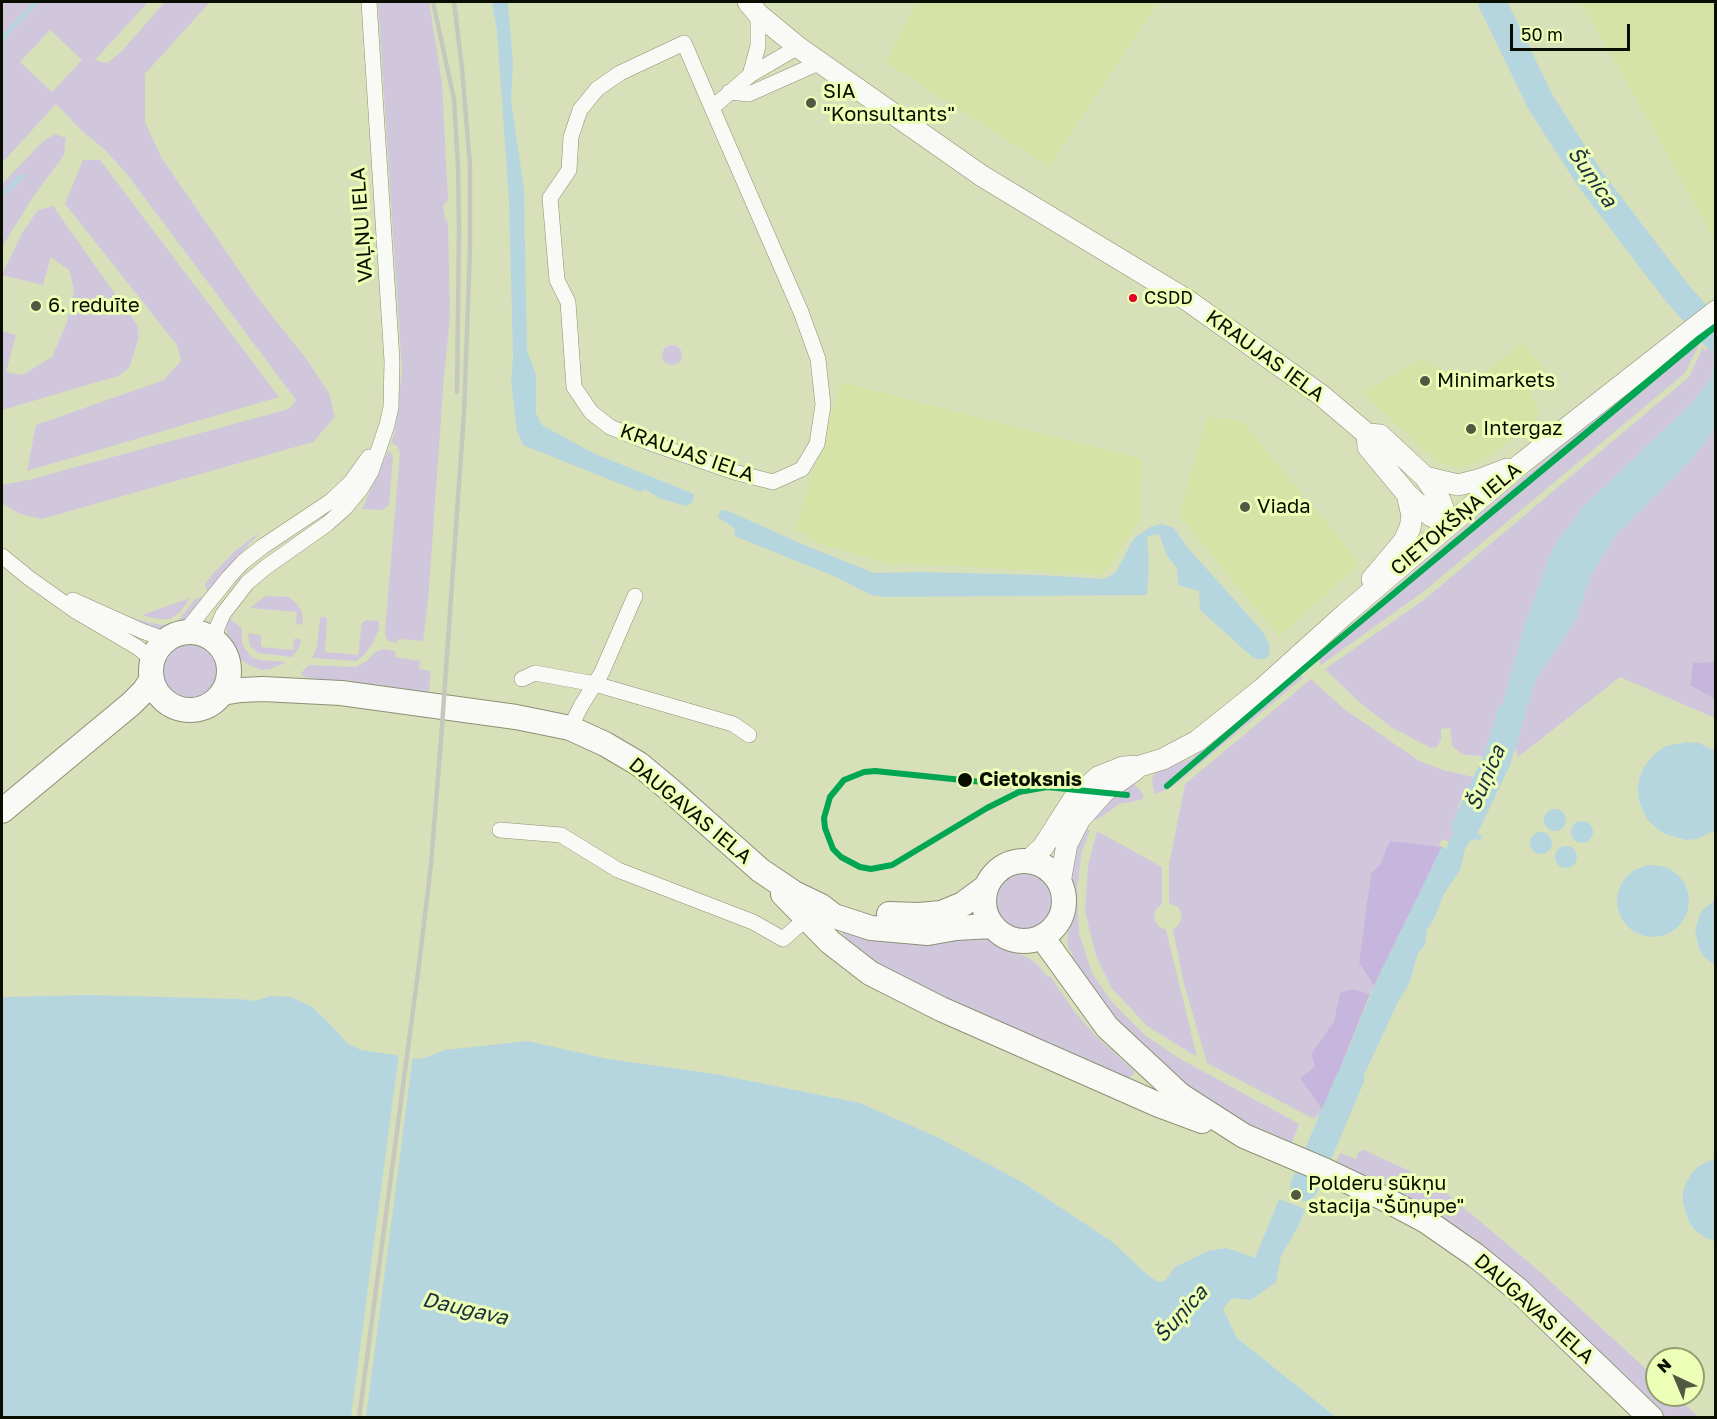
<!DOCTYPE html>
<html>
<head>
<meta charset="utf-8">
<style>
  body { margin:0 }
  #map { position:relative; width:1717px; height:1419px; overflow:hidden; background:#d8e0ba; font-family:"Golos Text",sans-serif }
  canvas { display:block }
  .frame { position:absolute; inset:0; border:3px solid #0a0e00; pointer-events:none }
  .north { position:absolute; left:1645px; top:1347px; width:60px; height:60px; box-sizing:border-box; background:#edfeb7; border:2px solid #929e6e; border-radius:50%; rotate:316deg; font-size:16px; font-weight:700; line-height:24px; text-align:center; color:#0a0e00 }
  .north::after { content:''; display:block; margin:auto; width:21px; height:27px; background:#525841; clip-path:polygon(50% 0,100% 100%,50% 72%,0 100%) }
  .scale { position:absolute; left:1510px; top:24px; width:120px; height:27px; box-sizing:border-box; border:3px solid #0a0e00; border-top:0; padding-left:8px; font-size:18px; line-height:21px; white-space:nowrap; color:#0a0e00; -webkit-text-stroke:4px #edfeb7; paint-order:stroke }
</style>
</head>
<body>
<div id="map">
<canvas width="1717" height="1419"></canvas>
<div class="frame"></div>
<div class="north">N</div>
<div class="scale">50 m</div>
</div>
<script>
const ctx = document.querySelector('canvas').getContext('2d');
ctx.lineJoin = 'round';
function fill(path, color) {
  ctx.fillStyle = color;
  ctx.fill(path, 'evenodd');
}
function poly(rows) {
  const path = new Path2D();
  for (const r of rows) {
    if (r.length === 3) {
      path.moveTo(r[0] + r[2], r[1]);
      path.arc(r[0], r[1], r[2], 0, 2 * Math.PI);
      continue;
    }
    path.moveTo(r[0], r[1]);
    for (let i = 2; i < r.length; i += 2) path.lineTo(r[i], r[i + 1]);
  }
  return path;
}
function stroke(path, color, width, dash) {
  ctx.strokeStyle = color;
  ctx.lineWidth = width;
  ctx.lineCap = dash ? 'butt' : 'round';
  ctx.setLineDash(dash || []);
  ctx.stroke(path);
}
function label(font, color, halo, rows, align = 'center') {
  ctx.font = font + ' "Golos Text",sans-serif';
  ctx.lineWidth = 6;
  ctx.setLineDash([]);
  ctx.textBaseline = 'middle';
  ctx.strokeStyle = halo;
  ctx.fillStyle = color;
  for (const [text, x, y, turn = 0] of rows) {
    ctx.save();
    ctx.translate(x, y);
    ctx.rotate((+turn || 0) * Math.PI / 180);
    ctx.textAlign = isNaN(turn) ? turn : align;
    if (halo) ctx.strokeText(text, 0, 0);
    ctx.fillText(text, 0, 0);
    ctx.restore();
  }
}
fill(poly([
  [917,2,1159,2,1049,167,885,62],
  [1580,2,1715,2,1715,241,1646,116],
  [1522,342,1548,373,1529,389,1540,416,1488,457,1474,464,1460,468,1444,465,1432,458,1362,392,1423,359,1470,383],
  [841,382,1142,459,1141,518,1104,575,941,565,890,564,820,544,795,529],
  [1207,417,1242,421,1360,563,1279,637,1179,515]
]), '#d5e3a7');
fill(poly([
  [2,2,148,2,95,60,107,63,122,51,165,2,210,2,145,74,145,122,161,157,258,298,307,360,329,393,335,417,313,442,42,519,20,514,2,503,2,485,28,480,289,409,296,400,126,173,105,150,82,131,56,104,2,163],
  [50,30,82,60,52,92,20,62],
  [378,2,429,2,442,83,448,200,443,206,445,219,448,223,450,317,444,376,428,601,423,641,399,639,396,643,387,640,385,632,400,452,397,446,391,443,395,430,402,372],
  [55,134,66,138,64,155,33,197,2,247,2,184,42,142],
  [83,160,100,160,279,397,27,471,36,425,164,380,181,361,177,345,65,204],
  [53,206,137,325,139,337,129,368,118,376,2,410,2,331,16,335,6,372,22,375,52,357,67,322,74,290,69,270,51,257,43,285,2,275,22,233,38,210],
  [1715,321,1715,331,1700,343,1685,373,1423,592,1321,665,1317,654,1522,479],
  [672,355,10],
  [1703,347,1705,350,1713,347,1714,361,1710,380,1692,403,1583,507,1525,624,1488,757,1462,754,1452,746,1450,728,1441,729,1441,739,1437,747,1431,748,1391,727,1359,702,1325,669,1425,599,1689,377],
  [1715,426,1715,662,1693,663,1690,684,1715,699,1715,718,1620,677,1518,757,1515,745,1536,679,1575,622,1590,577,1615,536,1690,461,1707,440],
  [388,451,391,453,393,457,389,505,382,510,362,509],
  [257,534,258,535,249,544,210,593,207,590,205,585,211,576,234,552],
  [266,596,289,597,296,603,302,612,303,623,300,625,296,624,297,612,250,608],
  [190,598,181,611,170,619,156,619,142,615],
  [198,598,203,598,184,621,176,626,168,628,158,629,113,612,143,621,161,625,171,624,179,620,194,600],
  [325,616,327,620,325,652,358,655,362,623,366,620,379,621,379,629,372,644,363,656,357,661,312,658,317,646,320,618],
  [230,619,242,628,242,643,245,649,253,658,261,660,287,662,270,669,261,670,251,666,239,659,232,649,227,637,226,624,227,620],
  [248,633,260,635,261,638,261,647,293,650,294,639,299,639,301,641,299,647,292,657,258,653,250,646],
  [190,671,28],
  [383,649,394,651,396,653,395,657,420,661,419,669,431,671,429,692,349,682,348,679,346,684,303,677,301,673,309,665,356,667,368,660,375,652],
  [1294,674,1304,677,1172,787,1156,794,1154,792,1152,782,1153,776,1157,771,1191,759],
  [1311,679,1343,708,1419,761,1443,770,1473,777,1473,780,1481,784,1479,789,1465,791,1458,807,1463,812,1449,842,1442,839,1439,845,1442,847,1415,844,1371,873,1359,963,1374,986,1370,994,1354,989,1340,992,1334,1021,1311,1054,1315,1067,1300,1078,1323,1111,1314,1119,1207,1063,1184,984,1173,930,1179,924,1182,915,1178,907,1169,903,1169,865,1185,784],
  [1126,784,1135,785,1141,791,1144,797,1141,800,1119,804,1098,819,1093,820,1095,810],
  [1083,826,1090,831,1082,851,1077,888,1079,933,1092,973,1111,1001,1145,1035,1177,1057,1299,1124,1291,1145,1254,1129,1209,1103,1141,1047,1102,1001,1071,958,1072,953,1068,947,1067,939,1068,930,1072,921,1070,917,1073,889,1071,870,1072,855],
  [1097,831,1162,867,1162,904,1156,909,1154,918,1158,926,1166,930,1197,1057,1147,1026,1111,987,1096,956,1085,911,1088,865],
  [1024,902,30],
  [844,929,986,937,991,941,995,940,999,944,1011,949,1011,952,1025,956,1036,963,1048,977,1050,976,1074,1011,1095,1035,1135,1072,1128,1080,1089,1060,899,978,864,955,843,935,842,931],
  [1364,1150,1416,1174,1439,1187,1538,1270,1657,1379,1657,1395,1674,1395,1699,1417,1666,1417,1559,1314,1335,1164,1340,1153,1356,1159,1359,1151]
]), '#d0c7dd');
fill(poly([
  [1715,662,1716,662,1715,699,1690,685,1693,663],
  [1390,841,1442,847,1374,986,1359,963,1371,873,1380,865],
  [1354,989,1370,994,1323,1111,1300,1078,1315,1067,1311,1054,1334,1021,1340,992]
]), '#c6b5dd');
fill(poly([
  [492,2,508,2,513,64,511,100,524,189,527,350,536,375,536,413,542,425,593,453,694,494,693,502,686,506,659,498,645,489,641,492,523,445,517,431,511,380,513,358,509,200,497,31],
  [1692,297,1715,324,1715,426,1707,440,1690,461,1615,536,1590,577,1575,622,1536,679,1515,745,1503,754,1497,752,1494,735,1525,624,1553,548,1583,507,1692,403,1710,380,1714,361,1713,347,1680,308],
  [720,510,728,511,809,547,874,573,922,572,1040,575,1104,579,1116,572,1134,538,1150,527,1162,524,1174,528,1188,548,1263,632,1269,644,1270,653,1266,659,1256,659,1250,655,1200,610,1199,591,1178,585,1177,568,1167,556,1159,534,1147,537,1149,565,1147,595,885,597,871,595,838,578,735,536,734,528,718,517],
  [1688,742,1699,743,1715,751,1716,830,1697,839,1686,840,1665,834,1656,828,1648,820,1643,811,1639,801,1638,790,1639,779,1643,769,1649,760,1657,752,1666,746],
  [1479,789,1486,791,1488,797,1477,829,1478,834,1482,836,1480,841,1476,839,1471,840,1465,849,1460,870,1444,894,1435,917,1427,930,1425,945,1418,953,1409,984,1398,1002,1343,1120,1323,1111,1374,986,1442,847,1446,849,1473,790],
  [1555,820,11],
  [1582,832,11],
  [1541,843,11],
  [1566,857,11],
  [1653,901,36],
  [1715,900,1715,965,1704,957,1699,949,1695,931,1700,913,1707,906],
  [90,995,239,999,256,1001,270,996,291,997,312,1007,332,1026,347,1043,361,1050,421,1059,445,1050,527,1041,608,1059,715,1074,860,1103,939,1138,1022,1182,1114,1243,1144,1272,1158,1282,1166,1280,1175,1267,1208,1251,1227,1248,1255,1258,1279,1199,1305,1209,1299,1225,1281,1256,1276,1282,1251,1300,1232,1298,1223,1309,1237,1338,1336,1417,2,1417,2,997],
  [1715,1158,1716,1158,1715,1241,1704,1237,1695,1230,1689,1222,1683,1202,1683,1192,1686,1182,1692,1173,1699,1166]
]), '#b6d6df');
fill(poly([
  [1699,301,1716,319,1715,341,1709,347,1682,315],
  [399,1053,413,1055,371,1379,366,1417,351,1417]
]), '#d8e0ba');
stroke(poly([
  [2,39,36,2],
  [2,195,22,176]
]), '#b6d6df', 4.5);
stroke(poly([
  [1492,2,1541,103,1590,179,1677,293,1716,337],
  [1466,825,1497,760,1511,715],
  [1304,1187,1350,1079]
]), '#b6d6df', 28);
const street = poly([
  [750,75,758,46,758,14],
  [729,92,749,94,821,62],
  [712,108,684,43,620,73,597,89,580,110,571,137,569,170,550,198,557,280,568,302,574,387,591,412,610,427,653,444,734,472,773,482,802,469,817,444,823,405,818,359,801,312,712,108,750,75,798,47],
  [2,556,29,578,74,610,137,647,153,660],
  [73,600,142,631,167,640],
  [184,633,229,577,243,562,262,547,331,501,351,482,369,457],
  [215,641,217,628,223,614,247,583,266,567,327,524,345,508,360,490,371,472,387,425,391,407,392,361,369,2],
  [522,679,535,673,595,684,733,724,749,735],
  [570,728,581,706,602,672,635,596],
  [500,830,561,835,618,870,753,922,783,939,807,918]
]);
const secondary = poly([
  [748,2,758,14,798,47,982,176,1187,300,1321,395,1367,434,1380,435,1425,477,1440,500,1449,524],
  [1367,434,1368,447,1407,494,1431,516,1449,524],
  [1425,477,1458,485,1478,480,1507,469],
  [1372,579,1404,541,1410,528,1412,516,1407,494],
  [1028,861,1043,847,1073,800,1098,777,1123,767,1140,766,1163,759,1197,741,1262,689,1345,614,1522,463,1716,311],
  [1060,883,1067,844,1080,819,1104,792,1135,770]
]);
const primary = poly([
  [190,671,39],
  [222,693,241,690,263,689,341,693,516,717,570,728,605,744,639,764,669,789,760,870,794,893,821,906,834,916,871,928,928,933,956,928,992,926],
  [2,811,131,704,144,691,152,679],
  [1024,901,40],
  [783,894,830,942,870,973,941,1009,1159,1105,1202,1121],
  [889,914,919,915,941,913,963,904,986,887],
  [1042,937,1107,1027,1180,1095,1244,1136,1324,1170,1383,1198,1426,1221,1475,1255,1517,1289,1651,1418]
]);
stroke(street, '#8b9173', 16);
stroke(secondary, '#8b9173', 22);
stroke(primary, '#8b9173', 26);
stroke(street, '#f9faf5', 15);
stroke(secondary, '#f9faf5', 21);
stroke(primary, '#f9faf5', 24);
stroke(poly([
  [433,2,454,99,458,167,459,228,457,392],
  [359,1418,419,965,431,864,441,740,464,413,470,249,470,166,462,68,454,2]
]), '#c5c8bd', 4.5);
stroke(poly([
  [1307,666,1697,340,1716,326],
  [1307,666,1716,326],
  [875,771,972,781,1047,787,1019,792,987,808,892,865,871,869,860,867,841,857,833,849,825,828,824,818,830,797,844,780,864,772,875,771],
  [1167,786,1307,666],
  [1167,786,1307,666],
  [1047,787,1127,795],
  [1047,787,1127,795]
]), '#00a651', 6);
for (const [x, y, r, color] of [
  [811,103,6,"#525841"],
  [1133,298,5,"#e4002b"],
  [36,306,6,"#525841"],
  [1425,381,6,"#525841"],
  [1471,429,6,"#525841"],
  [1245,507,6,"#525841"],
  [965,780,8,"#0a0e00"],
  [1296,1195,6,"#525841"]
]) {
  const dot = new Path2D();
  dot.arc(x, y, r, 0, 2 * Math.PI);
  ctx.fillStyle = color;
  ctx.fill(dot);
  stroke(dot, '#edfeb7', 2);
}
label('18px', '#0a0e00', '#edfeb7', [
  ["CSDD",1144,298]
], 'left');
label('20px', '#0a0e00', '#edfeb7', [
  ["SIA",823,92],
  ["\"Konsultants\"",823,115],
  ["6. reduīte",48,306],
  ["Minimarkets",1437,381],
  ["Intergaz",1483,429],
  ["Viada",1257,507],
  ["Polderu sūkņu",1308,1184],
  ["stacija \"Šūņupe\"",1308,1207]
], 'left');
label('20px', '#0a0e00', '#edfeb7', [
  ["VAĻŅU IELA",362,225,-94],
  ["KRAUJAS IELA",1265,356,36],
  ["KRAUJAS IELA",687,453,19],
  ["CIETOKŠŅA IELA",1456,519,-40],
  ["DAUGAVAS IELA",690,811,40],
  ["DAUGAVAS IELA",1534,1309,42]
]);
label('bold 20px', '#0a0e00', '#edfeb7', [
  ["Cietoksnis",979,780]
], 'left');
label('italic 21px', '#1b303d', '#edfeb7', [
  ["Šuņica",1592,177,55],
  ["Šuņica",1486,778,-67],
  ["Daugava",465,1309,13],
  ["Šuņica",1181,1314,-48]
]);
</script>
</body>
</html>
